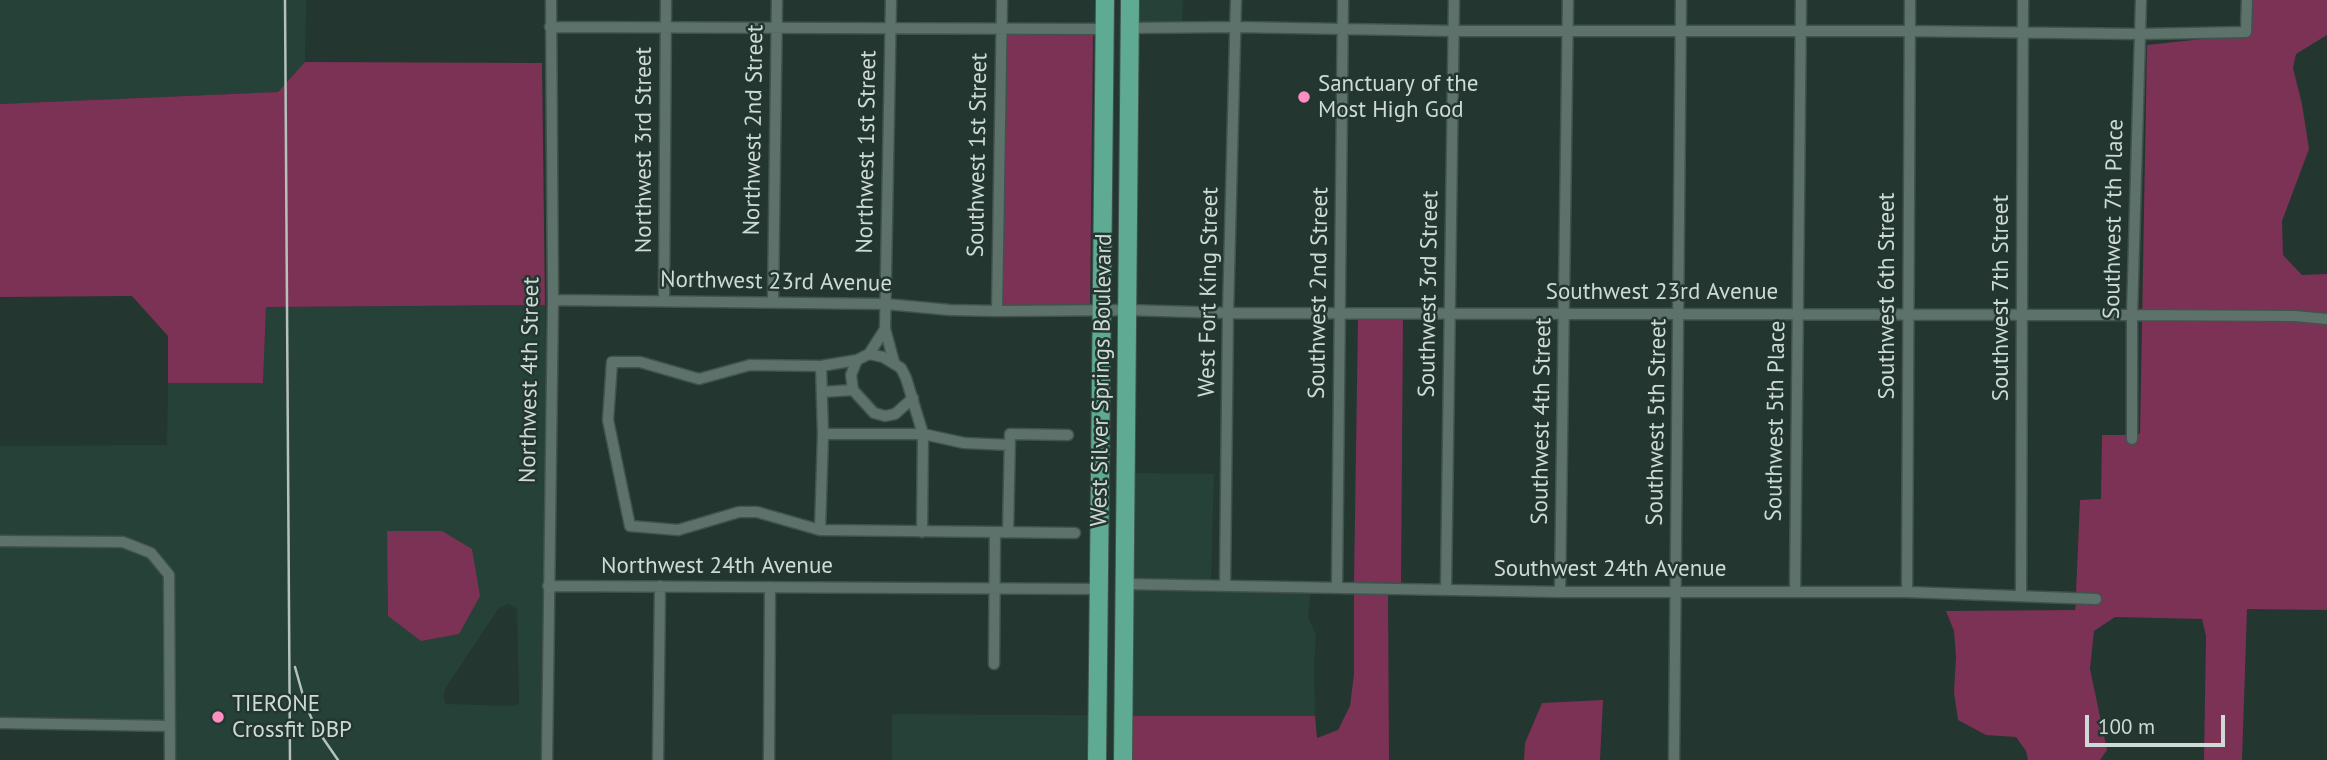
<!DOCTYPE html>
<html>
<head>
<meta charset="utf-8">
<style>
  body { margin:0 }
  #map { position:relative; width:2327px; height:760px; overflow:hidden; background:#233630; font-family:"PT Sans",sans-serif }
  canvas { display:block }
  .scale { position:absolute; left:2085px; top:715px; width:140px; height:32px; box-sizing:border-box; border:4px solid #cedad5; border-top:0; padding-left:9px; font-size:21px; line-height:24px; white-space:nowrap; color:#cedad5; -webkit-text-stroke:5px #233630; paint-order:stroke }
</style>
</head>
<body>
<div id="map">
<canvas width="2327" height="760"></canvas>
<div class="scale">100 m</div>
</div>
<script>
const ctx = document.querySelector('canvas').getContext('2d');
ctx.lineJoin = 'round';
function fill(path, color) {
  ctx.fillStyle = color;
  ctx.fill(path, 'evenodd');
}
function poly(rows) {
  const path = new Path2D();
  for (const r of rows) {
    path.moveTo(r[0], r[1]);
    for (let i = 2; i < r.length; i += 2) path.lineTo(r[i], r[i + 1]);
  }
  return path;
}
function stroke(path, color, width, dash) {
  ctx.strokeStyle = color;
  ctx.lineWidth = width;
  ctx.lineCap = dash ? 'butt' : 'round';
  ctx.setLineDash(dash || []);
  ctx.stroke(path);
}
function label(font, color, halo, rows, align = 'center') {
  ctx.font = font + ' "PT Sans",sans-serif';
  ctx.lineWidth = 5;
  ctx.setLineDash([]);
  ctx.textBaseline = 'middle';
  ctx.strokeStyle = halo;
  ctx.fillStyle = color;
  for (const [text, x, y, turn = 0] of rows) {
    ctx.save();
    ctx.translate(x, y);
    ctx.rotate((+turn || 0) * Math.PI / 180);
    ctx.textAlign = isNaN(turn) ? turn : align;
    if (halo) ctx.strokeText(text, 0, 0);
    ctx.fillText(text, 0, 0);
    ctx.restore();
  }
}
fill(poly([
  [0,0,306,0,305,62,278,92,0,104],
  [1136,0,1183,0,1182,28,1136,25],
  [545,305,547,378,542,760,175,760,175,575,158,551,152,547,0,536,0,446,167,445,168,383,263,383,266,307],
  [508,604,517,609,519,704,511,706,446,704,443,696,447,686,498,609],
  [1133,473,1214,474,1211,580,1133,580],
  [0,546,122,546,148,557,164,576,164,721,0,718],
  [1133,589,1311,591,1308,617,1316,635,1314,665,1315,716,1132,716],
  [892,714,1088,715,1088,760,892,760]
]), '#254138');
fill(poly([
  [2251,0,2327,0,2327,35,2296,54,2293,68,2302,104,2309,149,2282,221,2283,255,2302,275,2327,274,2327,610,2247,609,2242,760,2204,760,2206,636,2202,619,2115,617,2094,631,2090,669,2107,750,2100,760,2028,760,2026,751,2016,737,1986,735,1958,720,1954,692,1956,657,1954,631,1946,611,2075,610,2076,603,2101,603,2101,594,2076,593,2080,500,2101,499,2102,435,2127,435,2127,443,2137,443,2138,434,2140,434,2147,45,2249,34],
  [1007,33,1093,33,1090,306,1002,308],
  [305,62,542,63,545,305,266,307,263,383,168,383,168,336,132,296,0,297,0,104,278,92],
  [1403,317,1401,583,1354,582,1358,318],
  [387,531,442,531,472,549,480,596,459,634,421,641,388,616],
  [1354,592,1388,593,1389,760,1132,760,1132,716,1315,716,1317,738,1338,730,1350,706,1354,674],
  [1603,700,1600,760,1524,760,1525,743,1542,703]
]), '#7c3255');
const street = poly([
  [891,0,885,329,894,362],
  [550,27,1104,29],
  [1130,28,1236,27,1454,31,1910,31,2139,34,2246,32,2247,0],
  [553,300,886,304,950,310,997,311,1127,310,1228,313,2132,315,2295,316,2327,319],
  [664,301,666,0],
  [773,302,777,0],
  [997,311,1002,0],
  [885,329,869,354,857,360,821,366,750,365,699,379,640,362,612,362,608,420,630,526,678,530,739,512,757,512,820,530,995,532],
  [869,354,883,357,901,368,906,378,923,434,964,443,1010,445],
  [821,366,823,434],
  [853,390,851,375,857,360],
  [822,392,853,390,874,413,885,416,895,414,913,398],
  [2132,439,2132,315,2141,0],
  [820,530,823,434,923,434,922,532],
  [1008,532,1010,434,1068,435],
  [0,541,123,542,151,553,169,575,170,760],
  [1124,584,1560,592,1907,592,2096,599],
  [1225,585,1228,313,1236,0],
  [548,586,1098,589],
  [1337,586,1343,0],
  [1446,589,1454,0],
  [1795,591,1801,0],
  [1560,592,1568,0],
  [1907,592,1910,0],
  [2021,595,2023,0],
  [994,664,995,532,1075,533],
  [0,723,170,726],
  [547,760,553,300,551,0],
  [658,760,660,586],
  [769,760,770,587],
  [1674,760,1681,0]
]);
const primary = poly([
  [1097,760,1105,0],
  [1123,760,1130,0]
]);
stroke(street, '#42534d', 13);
stroke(primary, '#42534d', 20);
stroke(street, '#5d726a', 10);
stroke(primary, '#5faa93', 18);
stroke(poly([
  [285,0,290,760],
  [295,667,306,706,316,728,338,760]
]), '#b4c1bc', 2.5);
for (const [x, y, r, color] of [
  [1304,97,7,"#fd8ec0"],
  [218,717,7,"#fd8ec0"]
]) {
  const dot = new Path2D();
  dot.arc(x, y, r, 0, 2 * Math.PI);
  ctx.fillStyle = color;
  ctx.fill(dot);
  stroke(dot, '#233630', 2.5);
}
label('23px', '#cedad5', '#233630', [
  ["Sanctuary of the",1318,84],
  ["Most High God",1318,110],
  ["TIERONE",232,704],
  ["Crossfit DBP",232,730]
], 'left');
label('23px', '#cedad5', '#233630', [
  ["Northwest 2nd Street",754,130,-89],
  ["Northwest 3rd Street",644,150,-90],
  ["Northwest 1st Street",867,152,-89],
  ["Southwest 1st Street",978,155,-89],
  ["Southwest 7th Place",2114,219,-89],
  ["Northwest 23rd Avenue",776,282,1],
  ["West Fort King Street",1209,292,-89],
  ["Southwest 23rd Avenue",1662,292],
  ["Southwest 2nd Street",1319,293,-89],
  ["Southwest 3rd Street",1429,294,-89],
  ["Southwest 6th Street",1887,296,-90],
  ["Southwest 7th Street",2001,298,-90],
  ["Northwest 4th Street",530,380,-89],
  ["West Silver Springs Boulevard",1102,380,-89],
  ["Southwest 4th Street",1542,421,-89],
  ["Southwest 5th Place",1776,421,-89],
  ["Southwest 5th Street",1657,422,-89],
  ["Northwest 24th Avenue",717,566],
  ["Southwest 24th Avenue",1610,569]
]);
</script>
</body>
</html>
